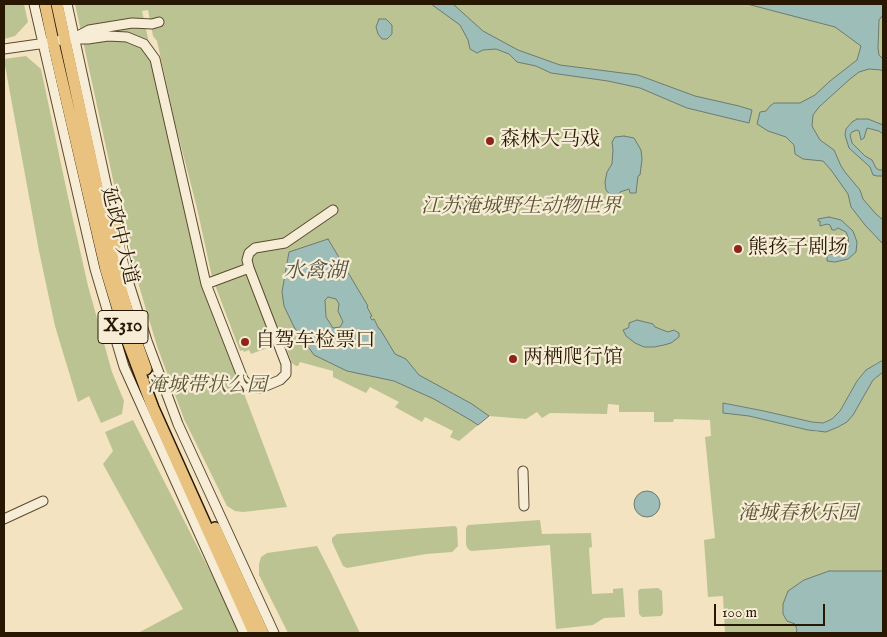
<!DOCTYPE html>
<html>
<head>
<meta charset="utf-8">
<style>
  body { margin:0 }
  #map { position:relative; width:887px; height:637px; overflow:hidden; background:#f3e3c0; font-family:"IM FELL English",serif }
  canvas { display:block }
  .frame { position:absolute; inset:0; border:5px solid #281802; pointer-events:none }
  .scale { position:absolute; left:714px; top:604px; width:111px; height:22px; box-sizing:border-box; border:2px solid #281802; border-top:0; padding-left:6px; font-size:15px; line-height:18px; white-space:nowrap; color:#281802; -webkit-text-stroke:4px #f7edd6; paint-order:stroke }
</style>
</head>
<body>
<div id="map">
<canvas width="887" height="637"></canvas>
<div class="frame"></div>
<div class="scale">100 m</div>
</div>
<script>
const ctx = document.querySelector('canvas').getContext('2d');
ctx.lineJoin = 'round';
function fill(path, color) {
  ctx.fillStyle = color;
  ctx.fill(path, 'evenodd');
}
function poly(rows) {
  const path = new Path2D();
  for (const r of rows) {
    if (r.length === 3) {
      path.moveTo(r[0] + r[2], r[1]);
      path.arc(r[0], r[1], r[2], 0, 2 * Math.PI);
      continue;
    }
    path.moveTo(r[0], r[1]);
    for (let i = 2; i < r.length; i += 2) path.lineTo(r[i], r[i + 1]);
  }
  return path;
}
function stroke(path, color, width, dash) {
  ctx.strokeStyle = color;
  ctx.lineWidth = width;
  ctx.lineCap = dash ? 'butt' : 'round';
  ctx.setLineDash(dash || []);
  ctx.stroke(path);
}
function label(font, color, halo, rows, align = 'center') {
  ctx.font = font + ' "IM FELL English","Noto Serif SC",serif';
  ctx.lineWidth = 4.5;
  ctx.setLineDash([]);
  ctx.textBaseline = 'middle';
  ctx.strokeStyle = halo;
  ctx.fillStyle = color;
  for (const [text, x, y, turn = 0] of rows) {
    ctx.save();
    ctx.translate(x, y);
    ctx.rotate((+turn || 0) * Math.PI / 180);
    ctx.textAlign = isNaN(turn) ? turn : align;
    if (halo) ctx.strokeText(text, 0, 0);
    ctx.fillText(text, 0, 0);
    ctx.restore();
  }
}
fill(poly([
  [4,4,24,4,28,22,15,36,4,39],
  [75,4,883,4,883,59,879,55,861,46,883,72,883,360,875,364,857,381,840,411,832,419,823,423,812,422,764,411,724,403,723,413,749,416,818,432,867,389,873,380,883,372,883,633,725,633,723,596,708,597,704,540,715,538,705,437,711,436,710,420,674,419,673,422,654,422,654,412,619,412,619,405,608,404,607,414,550,413,542,418,537,412,526,419,489,416,459,441,450,437,453,431,425,417,422,422,395,407,399,402,370,387,366,393,333,377,333,371,300,362,298,366,296,366,292,363,283,339,270,344,270,347,251,354,249,350,244,352,243,350,240,351,212,277,197,208,175,123,157,41,153,36,148,10,142,11,201,280,287,507,243,512,235,511,227,506,184,419,157,346,128,249],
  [26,56,41,69,68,197,88,286,112,372,124,401,122,414,101,423,89,396,78,402,55,326,39,251,4,60,4,59],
  [133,420,225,601,238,633,138,633,183,609,103,464,113,451,105,432],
  [540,520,542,534,591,533,592,547,589,548,592,594,613,593,613,589,623,588,625,617,604,618,593,625,556,629,550,545,471,551,468,549,466,545,466,528,468,525],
  [455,526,457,528,458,546,452,552,426,554,347,568,343,566,332,542,332,538,337,534],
  [317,546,331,573,360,633,288,633,259,575,259,564,261,557,267,553],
  [658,588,662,591,663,613,661,616,642,617,639,614,638,591,640,589]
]), '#bbc392');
const water = poly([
  [431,4,453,4,483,31,518,50,560,65,638,75,695,96,739,106,752,110,749,123,687,108,640,88,608,81,551,73,536,66,517,62,509,54,496,49,483,50,477,53,470,49,468,40,460,25,431,4],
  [747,4,883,4,883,15,879,20,878,48,879,55,883,59,883,72,881,70,869,69,859,72,850,79,819,107,813,115,812,126,820,140,834,150,841,166,845,172,860,190,863,199,876,214,883,220,883,244,865,225,851,207,848,194,831,170,823,161,803,159,795,154,794,145,786,137,768,131,757,124,760,112,766,111,770,106,774,103,800,103,815,95,830,81,857,60,861,46,835,27,747,4],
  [379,19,386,19,392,25,392,34,387,39,382,39,378,34,376,27,379,19],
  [857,119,868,119,883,125,883,134,879,131,867,128,864,138,861,140,859,131,857,130,852,132,850,135,852,143,865,156,872,160,876,168,879,170,883,170,883,176,877,176,873,175,870,167,849,148,845,135,846,129,852,122,857,119],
  [624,136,634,138,641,150,642,159,640,175,638,176,636,193,630,193,629,189,620,192,620,194,613,198,606,190,605,182,607,172,612,164,613,150,612,142,615,137,624,136],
  [829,217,841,220,853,231,857,242,856,252,848,259,835,262,827,261,827,255,836,254,846,251,849,246,848,237,846,232,838,228,835,230,832,230,830,225,827,224,820,226,820,221,818,221,818,219,829,217],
  [328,239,368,306,367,307,372,316,370,317,372,320,374,319,379,329,380,329,395,354,406,359,419,375,472,404,489,416,478,425,472,421,434,399,394,381,347,371,314,355,294,327,284,306,282,292,289,252,328,239],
  [328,297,336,299,339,304,338,311,343,322,340,327,333,328,326,317,325,300,328,297],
  [637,320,653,324,655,327,668,332,674,330,679,333,679,337,671,343,664,345,654,347,644,347,635,343,626,336,623,330,628,328,629,326,629,323,637,320],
  [883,360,883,372,873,380,853,415,847,422,838,427,826,432,808,430,749,416,723,413,723,403,764,411,812,422,823,423,832,419,840,411,857,381,866,370,883,360],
  [647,504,13],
  [829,571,883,571,883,633,796,633,797,630,795,624,787,621,783,614,783,604,788,591,804,580,829,571]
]);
fill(water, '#9dbdb9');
stroke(water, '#6e7b70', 1);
const minor = poly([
  [34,4,95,269,124,367,244,633],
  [67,4,125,271,147,341,178,424,274,633],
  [74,38,89,30,132,23,152,24,159,22],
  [4,49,53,42,64,39,88,39,108,36,127,37,144,44,155,59,206,284,243,379,250,387,261,388,280,380,286,374,286,364,249,268,206,284],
  [249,268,247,260,249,253,255,248,285,243,333,210],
  [523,471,524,506],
  [4,519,43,501]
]);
const major = poly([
  [45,4,53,42,106,270,127,339,153,408,254,633],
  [57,4,114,265,134,335,146,369],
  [114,220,115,247],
  [215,528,263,633]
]);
stroke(minor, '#5b4b32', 11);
stroke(major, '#281802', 14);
stroke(minor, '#f7edd6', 9);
stroke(major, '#eac280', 11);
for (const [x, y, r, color] of [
  [490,141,5,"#8f2418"],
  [738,249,5,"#8f2418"],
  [245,342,5,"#8f2418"],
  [513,359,5,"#8f2418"]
]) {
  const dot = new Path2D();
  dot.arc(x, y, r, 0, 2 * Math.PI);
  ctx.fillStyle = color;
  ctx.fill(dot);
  stroke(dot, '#f7edd6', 2);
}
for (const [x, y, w] of [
  [123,327,50]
]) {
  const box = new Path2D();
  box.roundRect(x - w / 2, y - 16.5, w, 33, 4);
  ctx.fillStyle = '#f7edd6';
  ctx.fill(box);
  stroke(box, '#281802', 1);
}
label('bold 19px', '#281802', null, [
  ["X310",123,327]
]);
label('20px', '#281802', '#f7edd6', [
  ["森林大马戏",500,141],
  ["熊孩子剧场",748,249],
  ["自驾车检票口",255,342],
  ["两栖爬行馆",523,359]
], 'left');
label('italic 20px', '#5b5434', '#f7edd6', [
  ["江苏淹城野生动物世界",521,208],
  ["淹城带状公园",207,387],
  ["淹城春秋乐园",798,515]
]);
label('20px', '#281802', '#f7edd6', [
  ["延政中大道",118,236,76]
]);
label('italic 21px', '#515242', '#f7edd6', [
  ["水禽湖",315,273]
]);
</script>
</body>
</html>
